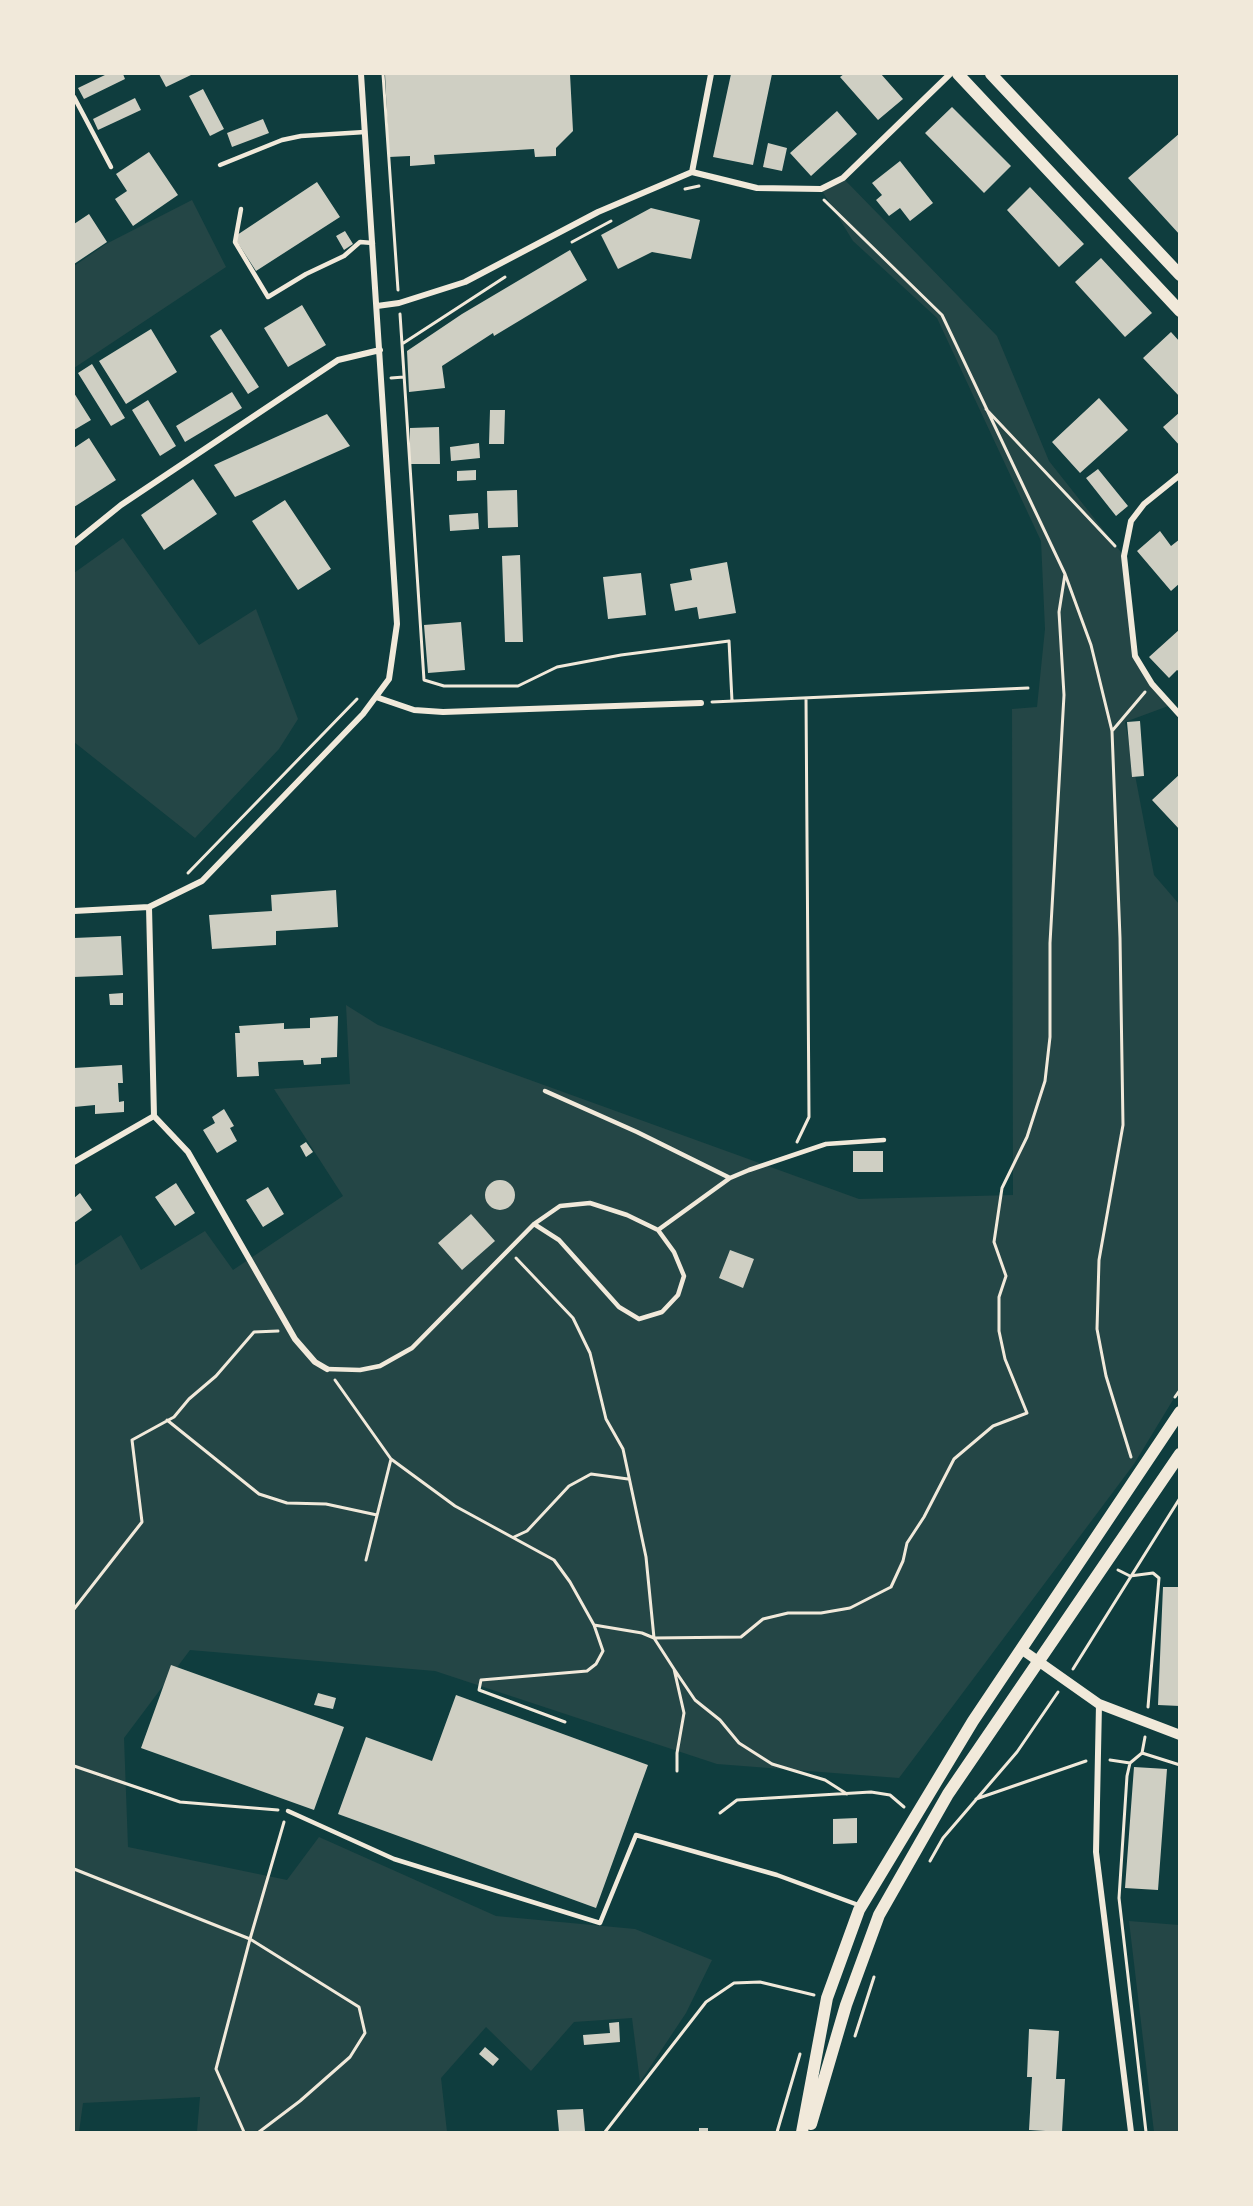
<!DOCTYPE html>
<html>
<head>
<meta charset="utf-8">
<style>
  body { margin:0 }
  #map { position:relative; width:1253px; height:2206px; overflow:hidden; background:#0f3d3e; font-family:Montserrat,sans-serif }
  canvas { display:block }
  .frame { position:absolute; inset:0; border:75px solid #f1e9da; pointer-events:none }
</style>
</head>
<body>
<div id="map">
<canvas width="1253" height="2206"></canvas>
<div class="frame"></div>
</div>
<script>
const ctx = document.querySelector('canvas').getContext('2d');
ctx.lineJoin = 'round';
function fill(path, color) {
  ctx.fillStyle = color;
  ctx.fill(path, 'evenodd');
}
function poly(rows) {
  const path = new Path2D();
  for (const r of rows) {
    if (r.length === 3) {
      path.moveTo(r[0] + r[2], r[1]);
      path.arc(r[0], r[1], r[2], 0, 2 * Math.PI);
      continue;
    }
    path.moveTo(r[0], r[1]);
    for (let i = 2; i < r.length; i += 2) path.lineTo(r[i], r[i + 1]);
  }
  return path;
}
function stroke(path, color, width, dash) {
  ctx.strokeStyle = color;
  ctx.lineWidth = width;
  ctx.lineCap = dash ? 'butt' : 'round';
  ctx.setLineDash(dash || []);
  ctx.stroke(path);
}
fill(poly([
  [843,178,997,336,1049,461,1124,556,1135,656,1171,705,1125,722,1154,875,1179,904,1179,1390,1134,1464,899,1778,717,1764,435,1671,190,1650,124,1738,128,1847,287,1880,319,1837,496,1916,635,1929,712,1960,686,2013,640,2082,632,2018,574,2022,531,2071,486,2027,441,2078,447,2132,197,2132,200,2097,83,2103,79,2132,74,2132,74,1266,121,1235,141,1270,205,1231,233,1270,343,1196,274,1089,350,1084,346,1005,378,1025,859,1199,1013,1195,1012,709,1037,707,1045,629,1041,541,937,318,853,241,821,189],
  [192,200,226,267,74,368,74,266,106,244],
  [123,538,199,645,256,609,298,719,279,749,195,838,74,742,74,573],
  [1129,1921,1179,1925,1179,2132,1154,2132]
]), '#244646');
fill(poly([
  [107,74,123,74,125,79,84,99,78,88],
  [159,74,193,74,166,87],
  [385,74,570,74,573,131,556,148,556,156,535,157,534,149,434,155,435,164,410,166,410,156,389,157],
  [731,74,772,74,753,165,713,157],
  [844,74,881,74,903,99,878,120,840,77],
  [203,89,224,129,210,136,189,96],
  [135,98,141,110,98,130,93,119],
  [952,107,1011,166,984,193,925,133],
  [837,111,857,134,811,176,790,153],
  [263,119,269,133,232,147,227,133],
  [1180,133,1180,235,1128,178],
  [768,143,787,148,782,171,763,167],
  [149,152,178,195,133,226,115,199,127,191,116,174],
  [900,161,933,203,910,221,900,208,889,216,876,200,882,195,872,183],
  [317,182,340,217,256,271,234,237],
  [1030,187,1084,244,1059,267,1007,210],
  [651,208,700,220,691,259,652,252,618,269,601,235],
  [89,214,107,242,74,264,74,224],
  [345,231,353,244,344,250,336,236],
  [570,250,587,280,494,336,493,333,442,366,445,388,409,392,407,351,462,314],
  [1101,258,1152,313,1125,337,1075,282],
  [302,305,326,345,288,367,264,328],
  [151,329,177,372,126,404,99,361],
  [221,329,259,387,248,394,210,336],
  [1171,332,1180,342,1180,397,1143,358],
  [92,364,125,418,111,426,78,373],
  [232,392,242,408,185,442,176,426],
  [74,393,91,420,74,430],
  [1099,398,1128,430,1080,473,1052,442],
  [148,400,176,446,160,456,132,410],
  [490,410,505,410,504,444,489,444],
  [1180,412,1180,446,1163,427],
  [327,414,350,446,235,497,214,465],
  [439,427,440,464,410,464,410,428],
  [89,438,116,480,74,507,74,448],
  [479,443,480,458,451,461,450,447],
  [1098,469,1128,506,1116,516,1086,478],
  [476,470,476,480,457,481,457,471],
  [193,479,217,514,164,550,141,515],
  [517,490,518,527,488,528,487,491],
  [285,500,331,569,298,590,252,521],
  [478,513,479,529,450,531,449,515],
  [1160,531,1171,546,1180,539,1180,583,1171,591,1137,551],
  [520,555,523,642,505,642,502,556],
  [727,562,736,613,699,619,697,607,675,611,670,584,692,580,690,569],
  [641,573,646,615,608,619,603,577],
  [461,622,465,670,428,673,424,625],
  [1180,629,1180,672,1177,670,1169,678,1149,657],
  [1140,721,1144,776,1132,777,1127,722],
  [1180,774,1180,830,1152,800],
  [336,890,338,927,276,931,276,945,212,949,209,915,272,911,271,895],
  [121,936,123,975,74,977,74,938],
  [123,993,123,1005,110,1005,109,994],
  [338,1016,337,1057,321,1058,321,1064,304,1065,303,1060,258,1062,259,1076,237,1077,235,1033,240,1033,239,1026,284,1023,284,1029,310,1028,310,1018],
  [122,1065,123,1083,118,1083,119,1102,124,1101,124,1112,95,1114,95,1105,74,1107,74,1068],
  [224,1109,234,1126,230,1128,237,1141,217,1153,203,1130,215,1123,212,1117],
  [306,1142,313,1152,306,1157,300,1146],
  [853,1151,883,1151,883,1172,853,1172],
  [500,1195,15],
  [176,1183,195,1213,175,1226,155,1197],
  [268,1187,284,1214,263,1227,246,1200],
  [80,1193,92,1210,74,1223,74,1198],
  [471,1214,495,1241,462,1270,438,1243],
  [730,1250,754,1259,743,1288,719,1278],
  [1163,1587,1180,1587,1180,1706,1158,1705],
  [171,1665,344,1727,314,1810,141,1748],
  [318,1693,336,1698,333,1709,314,1705],
  [456,1695,648,1765,596,1908,338,1814,366,1737,432,1761],
  [1134,1767,1167,1769,1158,1890,1125,1888],
  [857,1818,857,1843,833,1844,833,1819],
  [619,2022,620,2042,584,2045,583,2035,610,2033,609,2023],
  [1029,2029,1059,2031,1056,2079,1065,2079,1062,2132,1029,2130,1032,2077,1027,2077],
  [485,2047,499,2059,493,2066,479,2054],
  [583,2109,585,2131,559,2132,557,2110],
  [699,2128,708,2128,708,2132,699,2132]
]), '#cfcfc3');
stroke(poly([
  [383,74,398,290],
  [685,189,699,186],
  [824,200,942,315,1065,574,1091,645,1112,731,1120,938,1123,1125,1099,1260,1097,1329,1106,1376,1131,1457],
  [572,242,611,221],
  [400,314,402,344,505,277],
  [402,344,424,680,444,686,518,686,557,667,621,655,729,641,732,701],
  [391,378,404,377],
  [986,409,1115,546],
  [712,702,1028,688],
  [1112,731,1145,692],
  [188,873,357,699],
  [797,1142,809,1117,806,698],
  [516,1258,573,1318,590,1353,606,1419,623,1449,646,1557,654,1638,741,1637,763,1619,788,1613,821,1613,850,1608,891,1587,903,1561,907,1543,924,1517,954,1459,993,1426,1027,1413,1005,1359,999,1331,999,1297,1006,1276,994,1242,1002,1188,1027,1137,1045,1081,1050,1037,1050,943,1064,695,1059,612,1065,574],
  [335,1380,391,1459,366,1560],
  [1175,1397,1180,1390],
  [167,1420,259,1494,287,1503,326,1504,377,1515],
  [391,1459,455,1506,554,1560,570,1582,594,1625,603,1651,596,1664,587,1671,481,1680,479,1690,565,1722],
  [514,1537,527,1531,569,1486,591,1474,628,1479],
  [1118,1570,1130,1576,1153,1573,1159,1578,1148,1707],
  [74,1609,142,1522,132,1440,174,1417,189,1399,216,1376,254,1332,278,1331],
  [594,1625,642,1633,654,1638,674,1669,684,1713,677,1753,677,1771],
  [674,1669,695,1700,720,1720,739,1743,772,1764,825,1780,847,1794],
  [1073,1669,1180,1498],
  [1142,1753,1145,1737],
  [1110,1760,1130,1763],
  [74,1766,180,1802,278,1810],
  [976,1799,1086,1761],
  [720,1813,737,1800,871,1792,890,1795,904,1807],
  [930,1861,943,1838,1017,1752,1058,1692],
  [74,1869,250,1939,359,2007,365,2033,350,2057,300,2101,259,2132],
  [855,2036,874,1977],
  [244,2132,216,2069,250,1939,284,1822],
  [605,2132,706,2002,734,1983,760,1982,814,1995],
  [777,2132,800,2054],
  [1146,2132,1119,1898,1127,1776,1130,1763,1142,1753,1180,1765]
]), '#f1e9da', 3);
stroke(poly([
  [74,97,111,167],
  [220,165,282,140,301,136,365,132],
  [241,209,235,242,268,297,306,274,344,256,360,242,373,243],
  [545,1091,637,1132,730,1178],
  [658,1230,730,1178,749,1170,826,1144,884,1140],
  [327,1369,360,1370,380,1366,412,1348,534,1224,560,1206,590,1203,627,1215,658,1230,674,1252,684,1276,678,1295,662,1312,639,1319,619,1307,559,1240,534,1224],
  [288,1811,394,1859,600,1923,636,1835,777,1875,861,1906]
]), '#f1e9da', 4.5);
stroke(poly([
  [692,172,757,188,821,189,843,178,950,74],
  [377,306,399,303,465,282,598,212,692,172,711,74],
  [1180,475,1144,504,1131,521,1124,556,1135,656,1152,684,1180,715],
  [74,543,121,505,338,360,380,350],
  [376,697,414,710,443,712,701,703],
  [74,911,149,907],
  [74,1162,154,1116],
  [327,1369,315,1362,295,1339,188,1152,154,1116,149,907,202,881,363,714,389,679,397,624,361,74],
  [1099,1704,1096,1852,1131,2132]
]), '#f1e9da', 6);
stroke(poly([
  [1021,1649,1099,1704,1180,1735]
]), '#f1e9da', 10);
stroke(poly([
  [958,74,1180,311],
  [991,74,1180,275],
  [811,2124,846,2005,879,1915,948,1794,1180,1454],
  [802,2132,827,1998,859,1910,973,1721,1180,1412]
]), '#f1e9da', 12);
</script>
</body>
</html>
